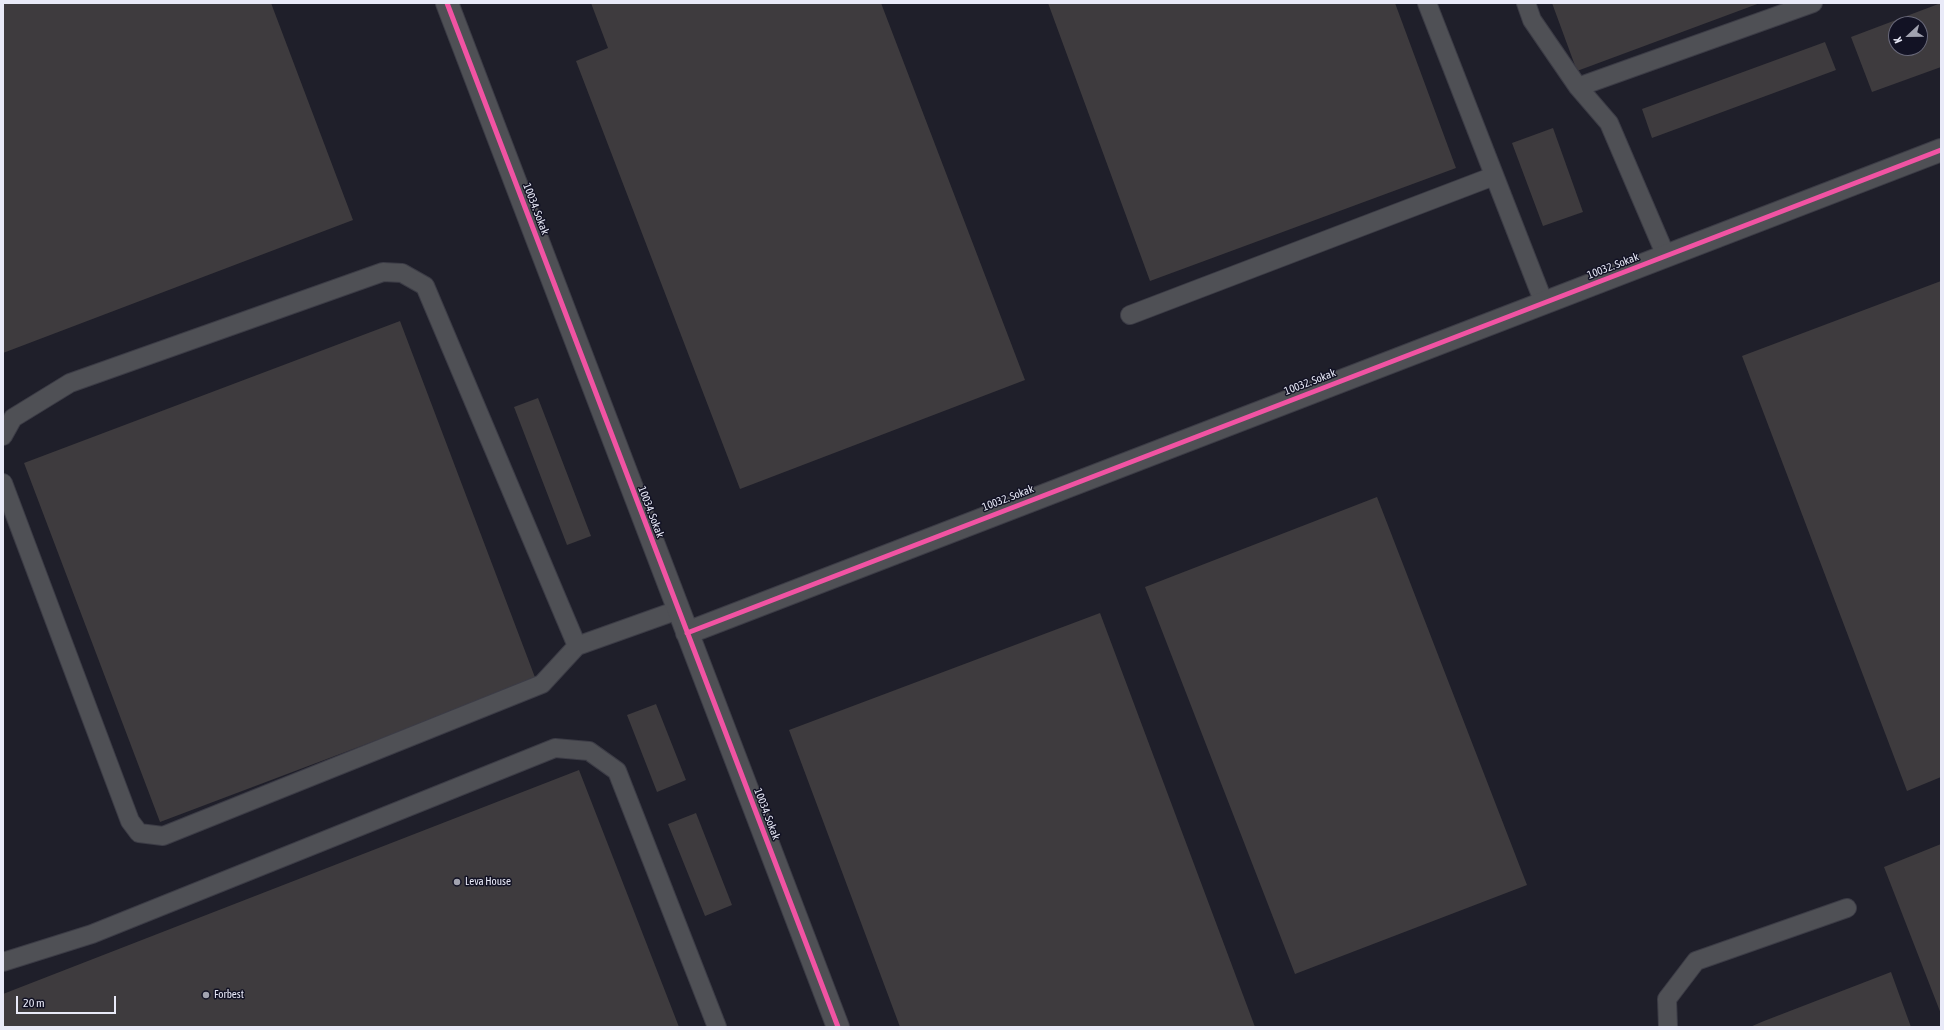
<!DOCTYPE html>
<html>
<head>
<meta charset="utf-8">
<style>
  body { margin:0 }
  #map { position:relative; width:1944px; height:1030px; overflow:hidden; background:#1f1f2a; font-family:"Asap Condensed",sans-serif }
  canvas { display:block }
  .frame { position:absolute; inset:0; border:4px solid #e9eaf8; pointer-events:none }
  .north { position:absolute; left:1888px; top:16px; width:40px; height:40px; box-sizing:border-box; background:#121224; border:1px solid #686879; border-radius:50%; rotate:248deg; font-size:11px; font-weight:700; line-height:16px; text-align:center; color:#e9eaf8 }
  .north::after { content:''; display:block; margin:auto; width:14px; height:18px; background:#a2a3b0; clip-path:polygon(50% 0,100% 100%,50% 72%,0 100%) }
  .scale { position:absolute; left:16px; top:996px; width:100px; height:18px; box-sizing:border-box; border:2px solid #e9eaf8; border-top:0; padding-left:5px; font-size:12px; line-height:14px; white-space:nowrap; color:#e9eaf8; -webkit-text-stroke:3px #121224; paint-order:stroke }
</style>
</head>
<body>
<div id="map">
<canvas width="1944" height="1030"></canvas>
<div class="frame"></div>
<div class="north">K</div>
<div class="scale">20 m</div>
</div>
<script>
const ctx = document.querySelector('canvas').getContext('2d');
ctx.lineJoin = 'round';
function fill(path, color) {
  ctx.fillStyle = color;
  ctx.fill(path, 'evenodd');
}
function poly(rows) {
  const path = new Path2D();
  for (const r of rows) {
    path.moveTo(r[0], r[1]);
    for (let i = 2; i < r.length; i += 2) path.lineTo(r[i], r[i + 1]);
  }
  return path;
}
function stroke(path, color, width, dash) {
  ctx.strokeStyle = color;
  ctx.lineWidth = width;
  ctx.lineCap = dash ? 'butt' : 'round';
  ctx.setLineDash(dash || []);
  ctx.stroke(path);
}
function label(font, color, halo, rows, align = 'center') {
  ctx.font = font + ' "Asap Condensed",sans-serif';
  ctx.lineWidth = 3;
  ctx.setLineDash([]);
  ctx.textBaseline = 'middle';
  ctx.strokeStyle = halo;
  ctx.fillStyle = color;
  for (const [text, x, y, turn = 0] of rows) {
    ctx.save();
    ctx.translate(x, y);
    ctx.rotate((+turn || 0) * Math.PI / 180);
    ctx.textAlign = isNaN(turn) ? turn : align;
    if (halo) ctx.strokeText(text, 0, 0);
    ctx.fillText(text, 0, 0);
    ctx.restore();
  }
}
fill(poly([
  [3,3,271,3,353,220,3,353],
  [591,3,881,3,1025,380,740,489,576,61,608,48],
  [1048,3,1395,3,1456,168,1150,281],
  [1552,3,1760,3,1577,71],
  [1941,3,1941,67,1872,92,1851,37],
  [1896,24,1920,24,1920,48,1896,48],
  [1825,42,1836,70,1652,138,1642,109],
  [1553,128,1583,212,1543,226,1512,143],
  [1941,281,1941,777,1907,791,1742,356],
  [400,321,536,680,160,822,24,463],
  [538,398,591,536,567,545,514,407],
  [1377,497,1527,885,1295,974,1145,587],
  [1100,613,1255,1027,900,1027,789,730],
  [656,704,686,780,657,792,627,715],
  [579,770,679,1027,3,1027,3,994],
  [696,813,732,905,705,916,668,824],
  [1941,844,1941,1014,1884,867],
  [1891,972,1911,1027,1750,1027,1764,1021]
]), '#3e3b3e');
const lane = poly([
  [1427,3,1544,303],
  [1526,3,1532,20,1578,87,1609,123,1666,256],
  [1578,87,1813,3],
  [1130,315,1494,176],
  [3,436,13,418,70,383,383,272,402,273,425,286,577,646],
  [3,483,130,821,139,833,163,836,542,684,577,646,678,610],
  [3,962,92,934,555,748,589,751,617,771,717,1027],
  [1668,1027,1667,999,1696,961,1847,908]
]);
const street = poly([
  [447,3,838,1027],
  [687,633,1941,150]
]);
stroke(lane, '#3c3c46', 20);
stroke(street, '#3c3c46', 24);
stroke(lane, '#4f5055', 18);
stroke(street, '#4f5055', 22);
stroke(poly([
  [447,3,838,1027],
  [687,633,1941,150]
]), '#f153a3', 5);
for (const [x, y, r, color] of [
  [457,882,4,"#a2a3b0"],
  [206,995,4,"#a2a3b0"]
]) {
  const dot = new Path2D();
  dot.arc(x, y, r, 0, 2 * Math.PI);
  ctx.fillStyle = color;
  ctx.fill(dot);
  stroke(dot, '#121224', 1.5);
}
label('11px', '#e9eaf8', '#121224', [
  ["10034. Sokak",536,209,69],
  ["10032. Sokak",1613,266,-21],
  ["10032. Sokak",1310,382,-21],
  ["10032. Sokak",1008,498,-21],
  ["10034. Sokak",651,512,69],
  ["10034. Sokak",767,814,69]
]);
label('11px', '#e9eaf8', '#121224', [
  ["Leva House",465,882],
  ["Forbest",214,995]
], 'left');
</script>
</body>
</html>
